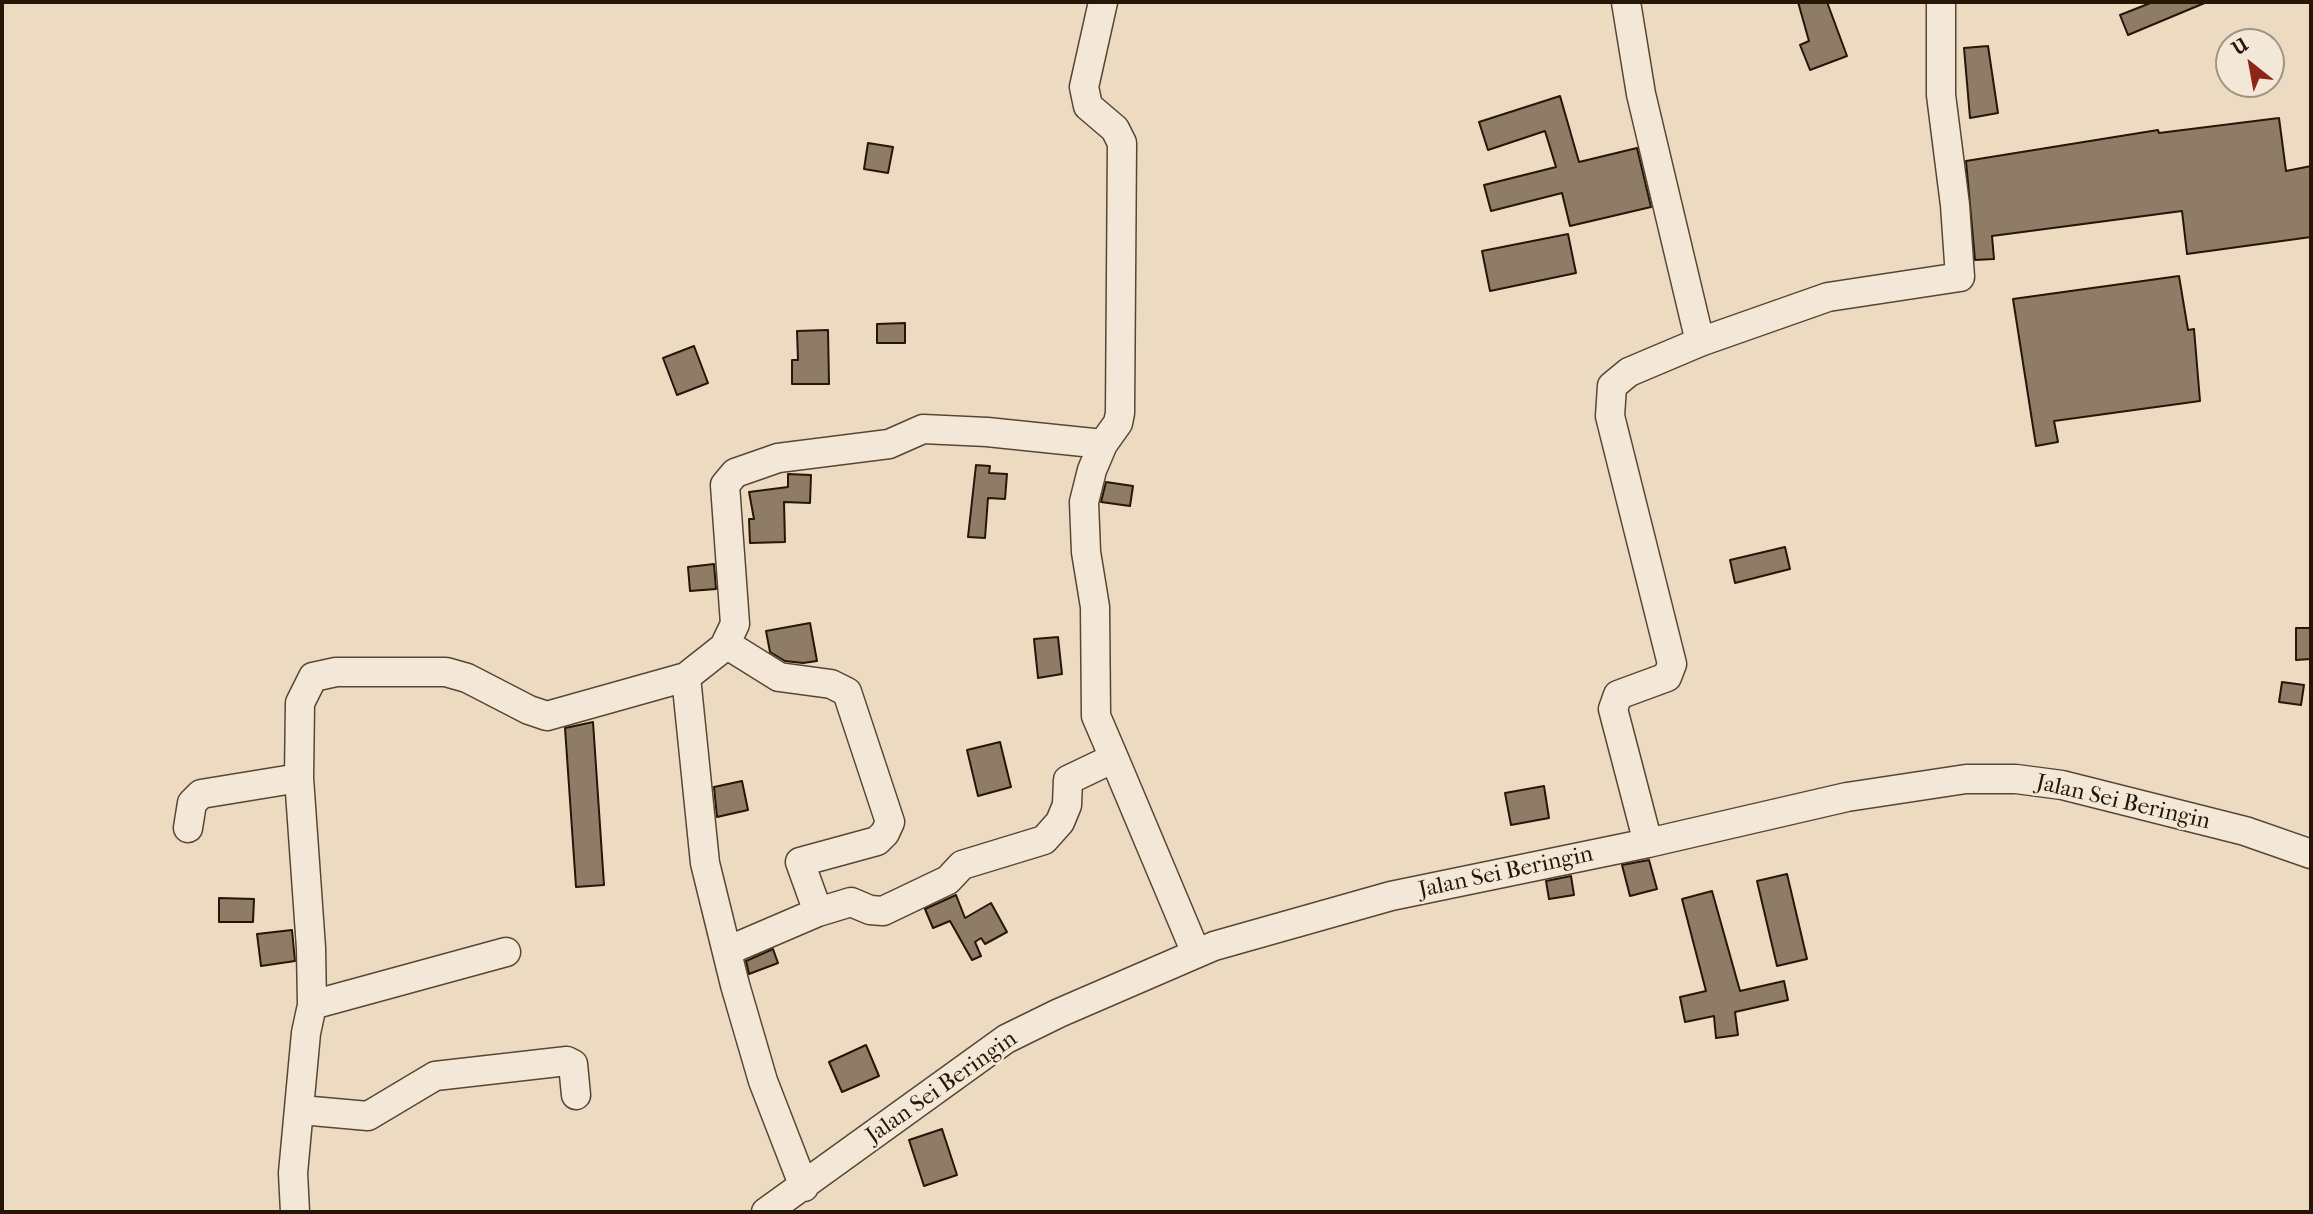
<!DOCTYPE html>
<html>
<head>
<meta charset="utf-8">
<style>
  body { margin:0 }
  #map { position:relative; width:2313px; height:1214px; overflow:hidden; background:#eddbc1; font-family:"IM FELL French Canon",serif }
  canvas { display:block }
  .frame { position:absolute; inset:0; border:4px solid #271505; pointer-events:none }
  .north { position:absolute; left:2215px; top:28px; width:70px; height:70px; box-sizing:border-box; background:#f3e8d7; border:2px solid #a19483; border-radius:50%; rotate:329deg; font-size:19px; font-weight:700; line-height:28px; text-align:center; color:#271505 }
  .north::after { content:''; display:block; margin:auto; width:24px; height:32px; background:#8f2418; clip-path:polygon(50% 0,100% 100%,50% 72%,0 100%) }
</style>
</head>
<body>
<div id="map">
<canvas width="2313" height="1214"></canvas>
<div class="frame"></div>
<div class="north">U</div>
</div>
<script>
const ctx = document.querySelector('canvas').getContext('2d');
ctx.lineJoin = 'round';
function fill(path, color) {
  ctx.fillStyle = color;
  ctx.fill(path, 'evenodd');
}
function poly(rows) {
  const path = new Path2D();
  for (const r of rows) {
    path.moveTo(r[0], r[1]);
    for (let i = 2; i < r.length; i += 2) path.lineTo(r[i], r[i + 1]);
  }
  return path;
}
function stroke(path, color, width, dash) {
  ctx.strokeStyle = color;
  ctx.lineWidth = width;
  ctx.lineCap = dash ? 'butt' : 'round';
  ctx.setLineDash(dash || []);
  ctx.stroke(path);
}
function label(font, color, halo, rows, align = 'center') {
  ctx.font = font + ' "IM FELL French Canon",serif';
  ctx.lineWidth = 5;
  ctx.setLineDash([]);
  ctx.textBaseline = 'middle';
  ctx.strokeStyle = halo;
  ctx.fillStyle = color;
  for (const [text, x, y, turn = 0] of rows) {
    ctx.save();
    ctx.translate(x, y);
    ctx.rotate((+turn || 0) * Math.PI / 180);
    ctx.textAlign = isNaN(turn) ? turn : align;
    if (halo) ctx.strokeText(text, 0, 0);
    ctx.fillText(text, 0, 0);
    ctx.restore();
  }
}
const building = poly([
  [1798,2,1827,2,1847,56,1810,70,1800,45,1809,41,1798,2],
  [2153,2,2207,2,2128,35,2120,15,2153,2],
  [1988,46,1998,113,1970,118,1964,48,1988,46],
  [1560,96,1579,162,1637,148,1651,207,1570,226,1562,193,1491,211,1484,185,1556,167,1545,131,1488,150,1479,122,1560,96],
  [2279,118,2286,171,2311,166,2311,237,2187,254,2182,211,1992,236,1994,259,1975,260,1966,161,2158,130,2159,133,2279,118],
  [868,143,893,147,888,173,864,169,868,143],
  [1568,234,1576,273,1490,291,1482,251,1568,234],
  [2179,276,2188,330,2194,329,2200,401,2054,421,2058,442,2036,446,2013,299,2179,276],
  [905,323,905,343,877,343,877,324,905,323],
  [828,330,829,384,792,384,792,360,798,360,797,331,828,330],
  [694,346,708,383,677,395,663,358,694,346],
  [976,465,990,466,989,473,1007,474,1005,499,988,498,985,538,968,537,976,465],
  [788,474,811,475,810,503,784,502,785,542,750,543,749,519,754,519,749,492,788,487,788,474],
  [1106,482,1133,486,1130,506,1101,502,1106,482],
  [1785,547,1790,569,1735,583,1730,560,1785,547],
  [714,564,716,589,690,591,688,567,714,564],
  [810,623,817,661,803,663,785,661,770,652,766,631,810,623],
  [2296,628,2311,628,2311,659,2296,660,2296,628],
  [1058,637,1062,674,1038,678,1034,639,1058,637],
  [2282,682,2304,685,2301,705,2279,702,2282,682],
  [593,722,604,885,576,887,565,728,593,722],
  [1000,742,1011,787,978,796,967,750,1000,742],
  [742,781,748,810,717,817,714,787,742,781],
  [1544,786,1549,818,1511,825,1505,793,1544,786],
  [1649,860,1657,889,1630,896,1622,865,1649,860],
  [1787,874,1807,959,1777,966,1757,881,1787,874],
  [1571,876,1574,895,1549,899,1546,881,1571,876],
  [1712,891,1740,991,1784,981,1788,1000,1735,1012,1738,1035,1716,1038,1714,1016,1685,1022,1680,997,1706,991,1682,899,1712,891],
  [956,895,965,918,991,903,1007,932,985,944,981,938,975,942,981,956,972,960,950,921,933,928,925,909,956,895],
  [219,898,254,899,253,922,219,922,219,898],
  [292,930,295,961,261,966,257,934,292,930],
  [773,949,778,963,749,974,746,961,773,949],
  [866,1045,879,1076,842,1092,829,1062,866,1045],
  [942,1129,957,1175,924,1186,909,1140,942,1129]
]);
fill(building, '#8e7c67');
stroke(building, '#271505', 2);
const minor = poly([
  [1626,2,1641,94,1700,342],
  [726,644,779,677,831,684,847,692,890,822,885,833,877,841,800,862,818,912],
  [686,677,705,863,735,985,763,1081,804,1187],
  [1114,758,1196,953],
  [188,828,192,803,201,794,299,778],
  [1648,843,1613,709,1618,695,1667,677,1672,664,1610,416,1612,386,1629,372,1700,342,1828,297,1960,277,1955,205,1941,95,1941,2],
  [727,951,818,912,851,902,870,910,883,911,948,880,962,865,1044,840,1060,822,1067,805,1068,780,1114,758,1096,716,1095,607,1086,552,1084,502,1092,470,1103,444,1118,423,1120,413,1122,143,1115,129,1088,106,1084,87,1103,2],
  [312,1005,506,952],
  [301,1110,368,1116,435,1076,567,1061,573,1064,576,1095],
  [295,1212,293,1173,306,1033,312,1005,311,948,299,778,300,703,313,677,336,672,446,672,467,678,529,710,547,716,686,677,724,647,735,624,725,485,735,473,778,458,889,444,923,429,987,432,1103,444],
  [766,1212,1006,1039,1059,1013,1214,946,1391,896,1648,843,1847,797,1966,779,2016,779,2062,785,2245,831,2311,854]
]);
stroke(minor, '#584634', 31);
stroke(minor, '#f3e8d7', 28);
label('23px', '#271505', '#f3e8d7', [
  ["Jalan Sei Beringin",2123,803,13],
  ["Jalan Sei Beringin",1506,873,-12],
  ["Jalan Sei Beringin",942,1088,-35]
]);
</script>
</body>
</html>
